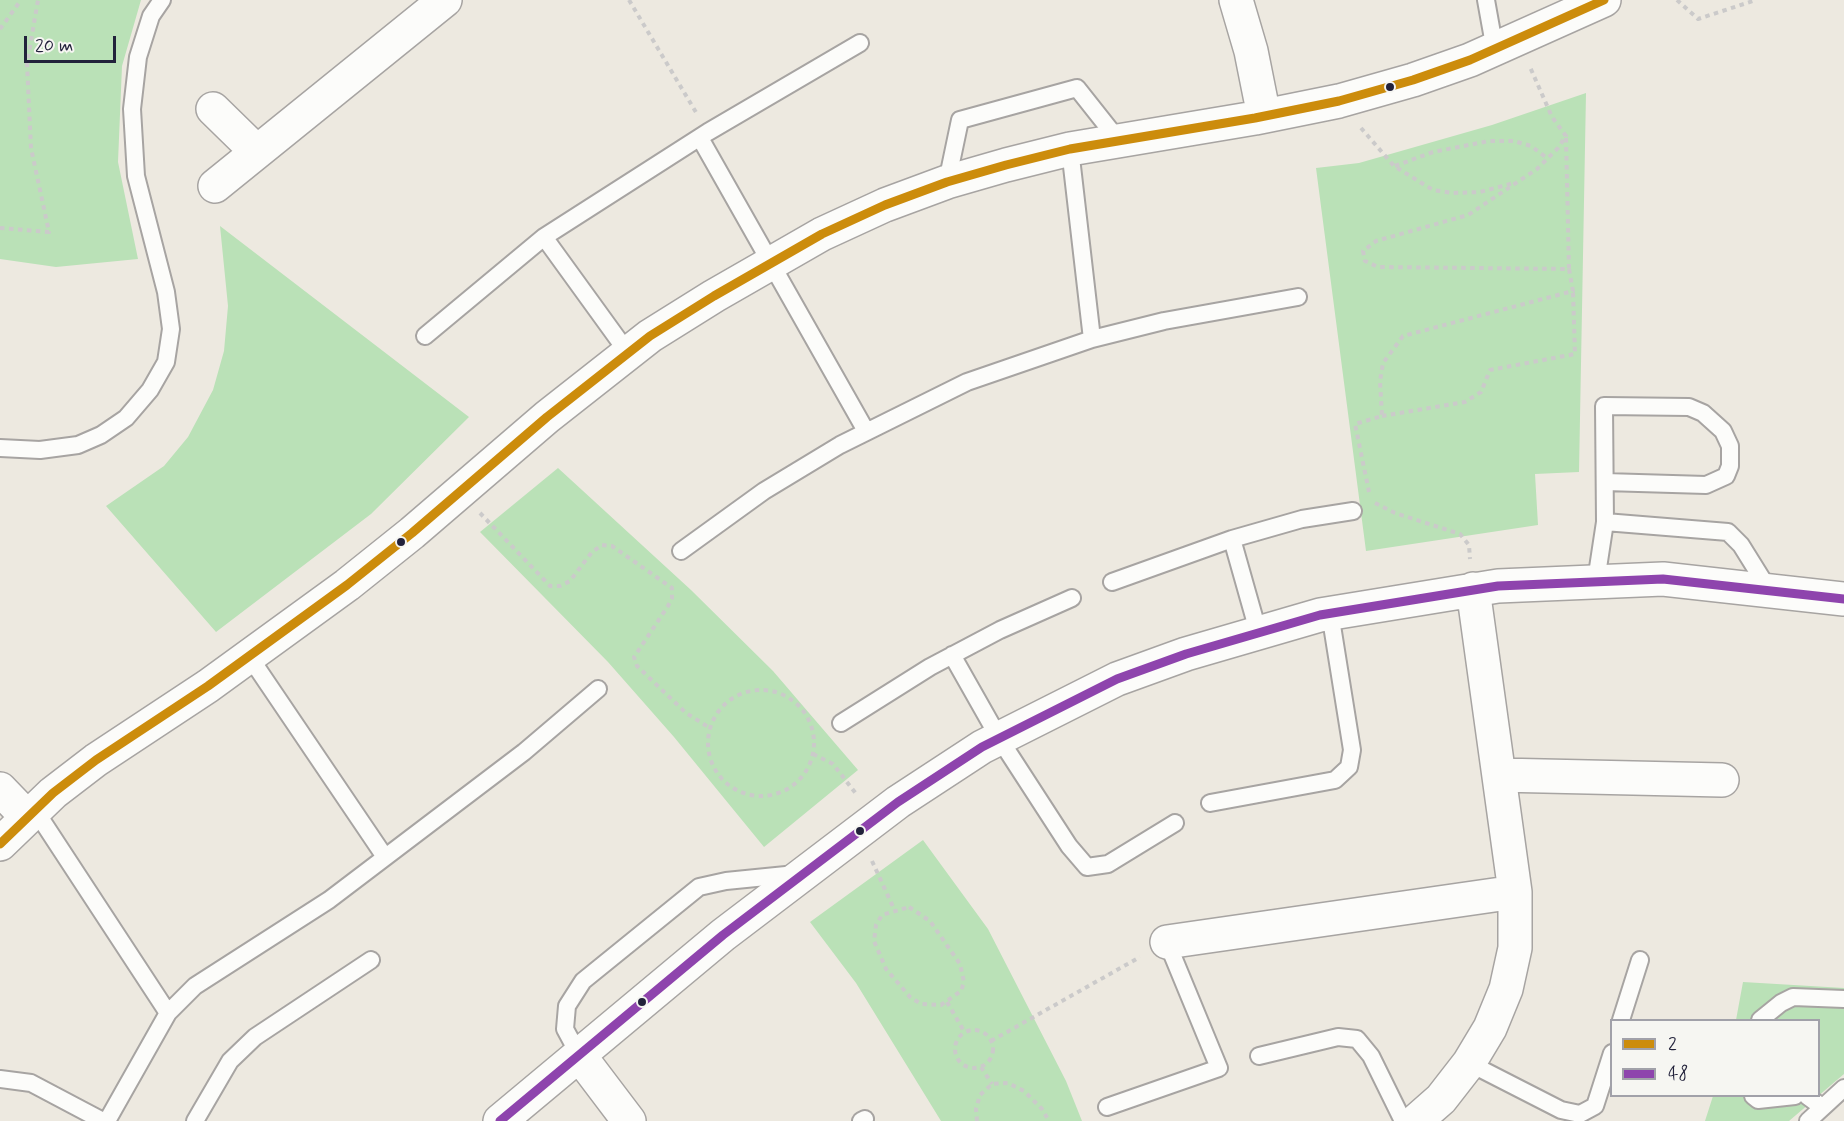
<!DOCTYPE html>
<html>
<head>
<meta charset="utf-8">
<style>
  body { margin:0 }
  #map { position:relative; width:1844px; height:1121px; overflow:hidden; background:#ede9e0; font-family:Mynerve,sans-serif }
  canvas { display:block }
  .legend { position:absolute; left:1610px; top:1019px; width:210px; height:78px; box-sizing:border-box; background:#f6f6f2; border:2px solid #a1a1a9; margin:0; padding:8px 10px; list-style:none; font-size:18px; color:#22223b }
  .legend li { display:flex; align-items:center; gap:12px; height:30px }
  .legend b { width:30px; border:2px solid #a1a1a9 }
  .scale { position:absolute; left:24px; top:36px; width:92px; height:27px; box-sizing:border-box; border:3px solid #22223b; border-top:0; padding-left:8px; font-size:18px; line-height:21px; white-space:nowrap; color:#22223b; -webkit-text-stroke:4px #f6f6f2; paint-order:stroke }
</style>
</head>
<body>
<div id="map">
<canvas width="1844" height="1121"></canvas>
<ul class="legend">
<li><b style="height:8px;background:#cc8c0c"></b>2</li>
<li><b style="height:8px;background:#8e44ad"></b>48</li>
</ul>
<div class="scale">20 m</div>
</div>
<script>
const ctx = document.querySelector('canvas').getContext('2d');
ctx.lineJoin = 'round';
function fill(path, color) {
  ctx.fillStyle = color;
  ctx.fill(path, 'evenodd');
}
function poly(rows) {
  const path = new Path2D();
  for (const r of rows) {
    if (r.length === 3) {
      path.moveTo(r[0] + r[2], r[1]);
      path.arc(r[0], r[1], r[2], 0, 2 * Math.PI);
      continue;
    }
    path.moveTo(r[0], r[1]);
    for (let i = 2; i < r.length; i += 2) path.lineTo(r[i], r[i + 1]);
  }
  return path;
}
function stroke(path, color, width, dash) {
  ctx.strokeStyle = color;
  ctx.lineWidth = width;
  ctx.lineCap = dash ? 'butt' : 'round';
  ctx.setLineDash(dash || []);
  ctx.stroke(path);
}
fill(poly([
  [0,0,141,0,122,66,118,162,138,259,56,267,0,259],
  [1586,93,1579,472,1535,474,1538,525,1366,551,1316,168,1359,163,1492,125],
  [220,226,469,417,371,514,216,632,106,506,164,466,188,437,213,390,224,351,228,306],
  [558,468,691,590,773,671,858,770,764,847,674,737,608,662,480,532],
  [923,840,988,929,1066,1081,1082,1121,941,1121,856,983,810,922],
  [1743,982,1844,988,1844,1074,1789,1121,1705,1121,1713,1096,1818,1096,1818,1020,1736,1020]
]), '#bae1b7');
const service = poly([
  [1486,0,1495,50],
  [700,138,866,431],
  [1070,149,1092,339],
  [947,182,960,120,1077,88,1119,141],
  [544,237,628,353],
  [425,336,544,237,708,132,860,43],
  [0,448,40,450,78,445,101,435,126,418,150,390,166,362,171,329,166,292,136,176,132,109,138,57,151,16,162,0],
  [1605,522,1604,406,1689,407,1703,413,1723,431,1730,446,1730,466,1726,476,1706,485,1605,482],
  [1232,539,1258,631],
  [681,551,764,491,840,445,967,382,1092,339,1164,321,1298,297],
  [1596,581,1605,522,1728,532,1741,545,1769,590],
  [1112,582,1232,539,1302,519,1353,511],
  [952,655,999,738,1069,846,1087,867,1108,864,1175,823],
  [249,656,385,857],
  [841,723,930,667,1000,630,1072,598],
  [1210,803,1335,780,1349,767,1352,750,1330,613],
  [35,810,168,1013],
  [1621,1020,1640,960],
  [1760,1020,1781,1003,1793,997,1844,999],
  [579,1055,565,1029,567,1006,583,981,699,887,726,881,796,874],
  [1259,1056,1338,1037,1357,1039,1371,1056,1403,1121],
  [1469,1063,1561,1110,1580,1114,1595,1106,1612,1053],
  [0,1079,31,1083,103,1121],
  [1753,1096,1758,1100,1795,1096],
  [1807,1096,1822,1107],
  [1107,1107,1219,1068,1167,942],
  [107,1121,168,1013,195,986,329,900,524,752,598,689],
  [195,1121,230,1061,255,1037,371,960],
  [861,1121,865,1119],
  [1808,1121,1844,1088]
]);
const minor = poly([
  [1236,0,1251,51,1264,116],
  [213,109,257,152],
  [215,186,445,0],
  [1499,775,1722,780],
  [0,789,27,817],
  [0,844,53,793,96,760,208,686,347,585,412,533,547,417,650,336,714,296,822,234,885,205,947,182,1006,165,1070,149,1255,118,1339,101,1413,80,1470,60,1604,0],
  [1167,942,1515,892],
  [579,1055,629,1121],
  [500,1121,723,935,898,802,982,747,1117,679,1186,654,1320,615,1498,586,1663,579,1844,599],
  [1416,1121,1441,1099,1469,1063,1490,1028,1506,989,1515,948,1515,892,1473,589]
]);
stroke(service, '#a7a4a2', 20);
stroke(minor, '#a7a4a2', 36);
stroke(poly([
  [629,0,697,114],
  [1677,0,1698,19,1756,0],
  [0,29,21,0],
  [1361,128,1394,166,1433,190,1453,193,1480,192,1514,183],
  [1566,138,1569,269],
  [1395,166,1433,152,1489,141,1514,141,1531,146,1547,158],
  [0,228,49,232,31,148,27,64,38,0],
  [1382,416,1465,402,1481,392,1490,370,1575,354,1573,291],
  [1369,492,1355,424,1382,416,1380,381,1383,363,1403,336,1573,291,1569,269,1378,267,1365,261,1363,251,1376,241,1468,215,1537,169,1558,148,1566,136,1552,117,1530,67],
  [1375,503,1395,513,1460,534,1469,545,1470,559],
  [480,513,550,586,560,586,570,581,592,552,602,545,612,546,672,588,672,598,668,606,634,657,637,666,686,713,710,728],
  [761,743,53],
  [813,754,833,764,857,795],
  [872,861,894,909],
  [909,907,930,921,960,964,964,982,961,991,941,1005,921,1004,910,997,886,969,874,941,876,925,882,915,909,907],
  [947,1002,965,1033],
  [974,1049,19],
  [991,1041,1140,957],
  [981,1067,992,1084],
  [977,1121,976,1109,980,1095,992,1084,1008,1083,1024,1091,1042,1109,1049,1121]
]), '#cbcaca', 4, [4.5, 4.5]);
stroke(service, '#fcfcfa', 16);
stroke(minor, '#fcfcfa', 33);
stroke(poly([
  [0,844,53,793,96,760,208,686,347,585,412,533,547,417,650,336,714,296,822,234,885,205,947,182,1006,165,1070,149,1255,118,1339,101,1413,80,1470,60,1604,0]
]), '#cc8c0c', 9);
stroke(poly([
  [500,1121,723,935,898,802,982,747,1117,679,1186,654,1320,615,1498,586,1663,579,1844,599]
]), '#8e44ad', 9);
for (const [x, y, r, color] of [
  [1390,87,5,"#22223b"],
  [401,542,5,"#22223b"],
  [860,831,5,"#22223b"],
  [642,1002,5,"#22223b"]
]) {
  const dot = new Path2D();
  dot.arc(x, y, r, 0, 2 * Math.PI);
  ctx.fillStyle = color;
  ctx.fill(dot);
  stroke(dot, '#f6f6f2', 2);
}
</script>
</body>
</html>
